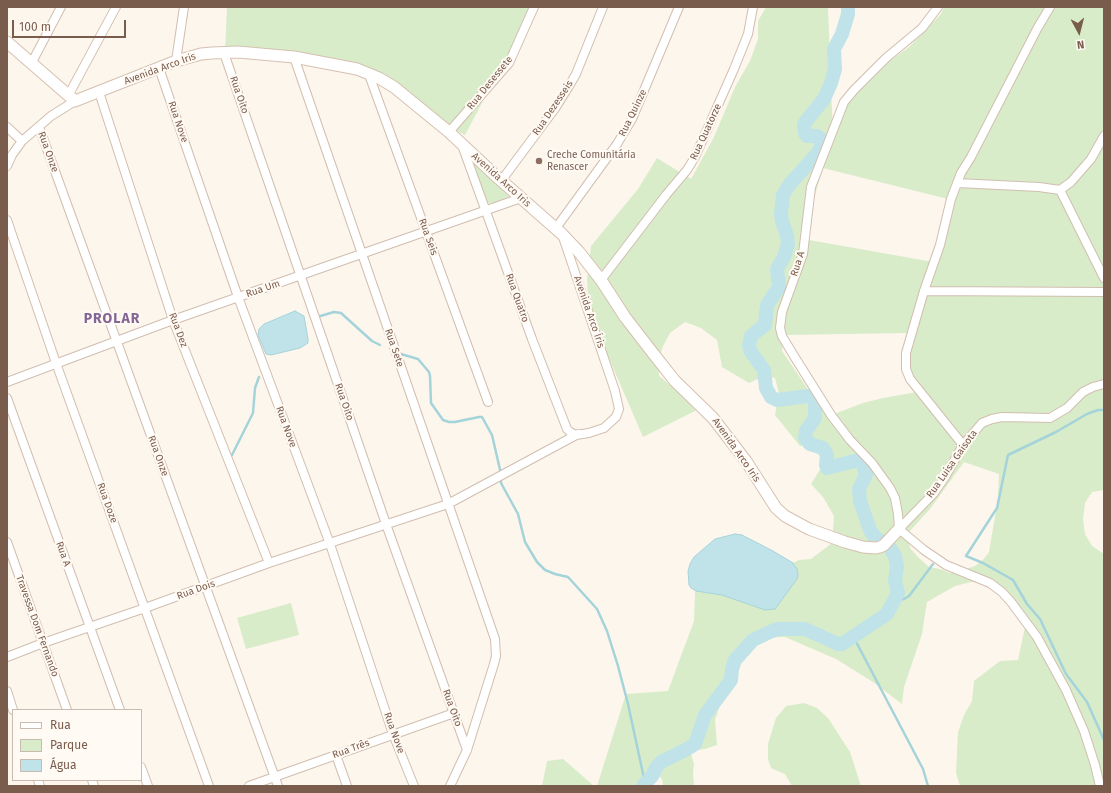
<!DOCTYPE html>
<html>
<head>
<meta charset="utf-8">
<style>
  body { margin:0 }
  #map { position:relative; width:1111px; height:793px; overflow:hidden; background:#fdf6ec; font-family:"Fira Sans",sans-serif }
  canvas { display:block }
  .frame { position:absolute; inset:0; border:8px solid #7a5c4d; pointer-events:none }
  .legend { position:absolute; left:12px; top:709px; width:130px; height:72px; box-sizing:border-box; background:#fffaf3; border:1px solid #cabbb1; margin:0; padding:5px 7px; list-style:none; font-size:12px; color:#7a5c4d }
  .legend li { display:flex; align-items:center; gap:8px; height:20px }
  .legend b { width:20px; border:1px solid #cabbb1 }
  .north { position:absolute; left:1059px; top:12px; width:40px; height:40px; -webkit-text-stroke:3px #fffaf3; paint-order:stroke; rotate:173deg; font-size:11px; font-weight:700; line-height:16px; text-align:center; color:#7a5c4d }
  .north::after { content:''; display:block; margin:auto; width:14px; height:18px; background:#7a5c4d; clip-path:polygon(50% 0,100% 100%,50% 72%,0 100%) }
  .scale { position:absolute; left:12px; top:20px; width:114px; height:18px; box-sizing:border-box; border:2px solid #7a5c4d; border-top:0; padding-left:5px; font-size:12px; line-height:14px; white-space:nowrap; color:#7a5c4d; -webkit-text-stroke:3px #fffaf3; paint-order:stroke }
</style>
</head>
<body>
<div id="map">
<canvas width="1111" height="793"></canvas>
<div class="frame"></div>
<ul class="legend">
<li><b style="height:5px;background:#fff"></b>Rua</li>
<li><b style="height:11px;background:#d8ecc9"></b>Parque</li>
<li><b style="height:11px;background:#bfe3e8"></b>Água</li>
</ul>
<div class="north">N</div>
<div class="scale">100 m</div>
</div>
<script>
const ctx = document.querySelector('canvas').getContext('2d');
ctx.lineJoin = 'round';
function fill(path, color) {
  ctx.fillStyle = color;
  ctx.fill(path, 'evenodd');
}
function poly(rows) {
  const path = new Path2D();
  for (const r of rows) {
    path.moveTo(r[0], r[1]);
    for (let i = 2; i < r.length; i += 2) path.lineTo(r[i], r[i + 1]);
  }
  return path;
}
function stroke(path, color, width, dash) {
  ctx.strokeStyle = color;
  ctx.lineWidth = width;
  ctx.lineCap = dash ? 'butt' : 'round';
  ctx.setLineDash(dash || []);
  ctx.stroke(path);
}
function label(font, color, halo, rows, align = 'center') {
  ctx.font = font + ' "Fira Sans",sans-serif';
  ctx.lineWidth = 4;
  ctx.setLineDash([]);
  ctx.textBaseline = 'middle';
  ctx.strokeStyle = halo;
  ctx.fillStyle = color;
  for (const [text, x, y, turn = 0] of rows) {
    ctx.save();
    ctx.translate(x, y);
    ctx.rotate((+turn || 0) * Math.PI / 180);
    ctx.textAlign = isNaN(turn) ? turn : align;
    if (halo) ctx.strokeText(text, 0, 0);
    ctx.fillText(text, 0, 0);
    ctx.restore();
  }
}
fill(poly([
  [227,7,533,7,465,135,450,127,367,72,225,52],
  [766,7,828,7,833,137,842,114,863,81,909,47,941,14,944,7,1104,7,1104,490,1092,492,1085,503,1083,519,1085,534,1092,546,1104,554,1104,786,960,786,956,773,958,732,964,715,972,701,974,681,1000,661,1018,660,1025,627,1024,617,1020,606,1011,597,989,583,971,582,955,586,927,602,922,634,904,687,902,704,873,682,836,659,785,637,753,638,729,678,715,720,717,745,705,749,690,751,694,764,693,773,694,786,663,786,662,779,651,769,649,770,636,786,597,786,626,694,668,691,694,621,695,592,696,591,699,591,722,595,765,610,775,609,797,579,796,566,793,563,799,560,811,559,832,543,834,516,823,497,811,484,827,458,818,444,800,446,775,415,779,393,775,378,764,376,749,383,722,367,717,340,701,328,685,322,670,333,663,346,659,358,659,376,688,399,699,409,643,437,589,312,587,280,591,246,638,189,657,158,691,179,714,137,735,87,750,61,758,39,758,21],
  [823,168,952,200,939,263,809,240,814,198],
  [907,333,910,334,907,379,917,392,883,398,863,403,829,416,818,404,782,351,784,335],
  [964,462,999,474,998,499,989,552,983,560,975,566,963,570,950,573,940,569,929,567,919,558,910,548,905,523,908,533,930,509],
  [472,162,511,198,493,204,486,202],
  [291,603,299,635,246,649,237,618],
  [804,703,817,708,828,718,850,752,861,786,792,786,785,774,771,768,768,759,768,744,776,718,786,706],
  [563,759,594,786,542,786,547,761]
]), '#d8ecc9');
const water = poly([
  [295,311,304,316,308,339,308,343,300,348,271,355,266,354,258,335,259,329,264,324,295,311],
  [735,534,742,535,773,551,793,563,797,569,798,575,797,579,775,609,765,610,722,595,696,591,691,588,689,585,688,571,690,564,694,557,715,539,735,534]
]);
fill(water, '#bfe3e8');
stroke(water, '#a5d3da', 1);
stroke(poly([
  [317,317,334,312,341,313,372,341,380,345],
  [401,354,418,359,429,372,430,376,431,403,443,420,449,422,455,422,479,417,482,417,492,435,501,474],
  [1104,410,1098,410,1087,414,1056,432,1008,455,997,508,966,556,983,563,1013,580,1027,604,1040,619,1066,674,1087,702,1104,740],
  [232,455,253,413,255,388,259,377],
  [501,479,501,483,518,514,525,542,537,562,545,570,555,574,568,577,597,609,607,631,618,666,628,704,645,783],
  [894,600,904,599,909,596,933,564],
  [853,636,923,769,928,786]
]), '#a5d3da', 2.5);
stroke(poly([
  [643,786,652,776,656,768,661,762,687,749,695,744,705,715,731,680,732,669,735,660,753,640,772,631,778,629,805,629,838,644,842,644,887,614,898,593,895,580,897,567,895,556,887,543,876,539,870,530,860,501,859,489,866,475,863,465,860,461,855,461,827,468,826,465,827,455,823,448,810,444,805,438,806,431,815,418,815,399,813,397,808,396,777,400,771,397,766,388,764,370,751,352,749,346,751,336,765,325,767,305,779,287,777,269,784,257,788,244,787,236,782,221,781,214,783,195,789,185,816,155,821,148,821,139,817,136,807,136,805,133,804,125,806,121,824,99,831,83,835,69,834,49,842,34,848,14,848,7]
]), '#bfe3e8', 14);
const street = poly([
  [224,53,386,524,467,750],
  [294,57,495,639,496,656,494,664,467,750,450,786],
  [176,61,184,7],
  [31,64,61,7],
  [159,68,238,297,330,544,393,734,414,786],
  [368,72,488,402],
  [99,92,173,320,269,563],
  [68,96,116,7],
  [7,127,22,141],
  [39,127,278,786],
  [449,132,509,63,534,7],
  [1104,136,1091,159,1071,182,1060,190,1104,278],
  [462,145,532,339,567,429,570,432,576,435,589,433,604,428,616,417,619,409,615,391,563,237],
  [7,166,12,155,22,141,51,116,75,101],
  [501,181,556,107,569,86,576,74,603,7],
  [957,183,1039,187,1060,190],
  [7,220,56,363,209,786],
  [556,228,617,144,632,119,679,7],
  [601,280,666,195,687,170,695,157,734,69,748,34,753,7],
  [924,291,1104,292],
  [7,382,173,320,521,198],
  [7,398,120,710],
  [963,445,910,379,906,369,906,353,924,291,940,245,951,199,961,173,971,157,1037,29,1050,7],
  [899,529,898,514,895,498,890,488,872,463,850,440,831,415,794,356,782,336,780,328,782,312,803,254,811,187,844,102,854,90,886,58,922,28,938,7],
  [899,529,924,550,946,565,990,583,1002,592,1011,602,1037,637,1066,690,1084,731,1095,765,1100,786],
  [899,529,934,493,945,477,963,445,982,423,992,419,1002,417,1050,418,1067,408,1083,392,1093,387,1104,384],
  [7,542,67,710],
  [7,657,43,643,145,608,269,563,448,504,578,434],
  [7,691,13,710],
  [336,755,347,786],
  [141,767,148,786],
  [38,780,40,786],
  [92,780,94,786],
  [249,786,454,713]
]);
const secondary = poly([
  [7,42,75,101,176,61,201,54,212,53,238,52,294,57,357,69,379,78,394,87,449,132,496,176,562,234,579,252,601,280,625,317,652,352,675,381,713,418,746,461,776,508,785,516,809,529,845,542,863,547,876,548,880,547,884,545,899,529]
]);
stroke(street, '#d1beb0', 10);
stroke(secondary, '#d6c0b0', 13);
stroke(street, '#fff', 8);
stroke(secondary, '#fff', 11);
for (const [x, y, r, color] of [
  [539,161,4,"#8d6e63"]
]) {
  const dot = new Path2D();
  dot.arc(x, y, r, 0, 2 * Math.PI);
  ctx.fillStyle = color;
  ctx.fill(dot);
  stroke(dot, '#fffaf3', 1.5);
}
label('10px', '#7a5c4d', '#fffaf3', [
  ["Avenida Arco Iris",160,69,-20],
  ["Rua Desessete",490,83,-51],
  ["Rua Oito",239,95,71],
  ["Rua Dezesseis",553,108,-56],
  ["Rua Quinze",633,113,-64],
  ["Rua Nove",178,122,71],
  ["Rua Quatorze",706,132,-65],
  ["Rua Onze",48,152,70],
  ["Avenida Arco Iris",501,180,42],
  ["Rua Seis",428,237,70],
  ["Rua A",798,264,-72],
  ["Rua Um",263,289,-19],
  ["Rua Quatro",517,298,70],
  ["Avenida Arco Íris",589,312,71],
  ["Rua Dez",178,330,69],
  ["Rua Sete",394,348,71],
  ["Rua Oito",344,402,71],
  ["Rua Nove",286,427,70],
  ["Avenida Arco Iris",736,450,55],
  ["Rua Onze",158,456,70],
  ["Rua Luisa Gaisota",952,464,-55],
  ["Rua Doze",107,503,70],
  ["Rua A",63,554,70],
  ["Rua Dois",196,590,-20],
  ["Travessa Dom Fernando",37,626,70],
  ["Rua Oito",452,708,70],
  ["Rua Nove",394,733,70],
  ["Rua Três",351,749,-20]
]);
label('10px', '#785e54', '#fffaf3', [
  ["Creche Comunitária",547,155],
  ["Renascer",547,167]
], 'left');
ctx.letterSpacing = '1px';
label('bold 14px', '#846695', '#fffaf3', [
  ["PROLAR",112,319]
]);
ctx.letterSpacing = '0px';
</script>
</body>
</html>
